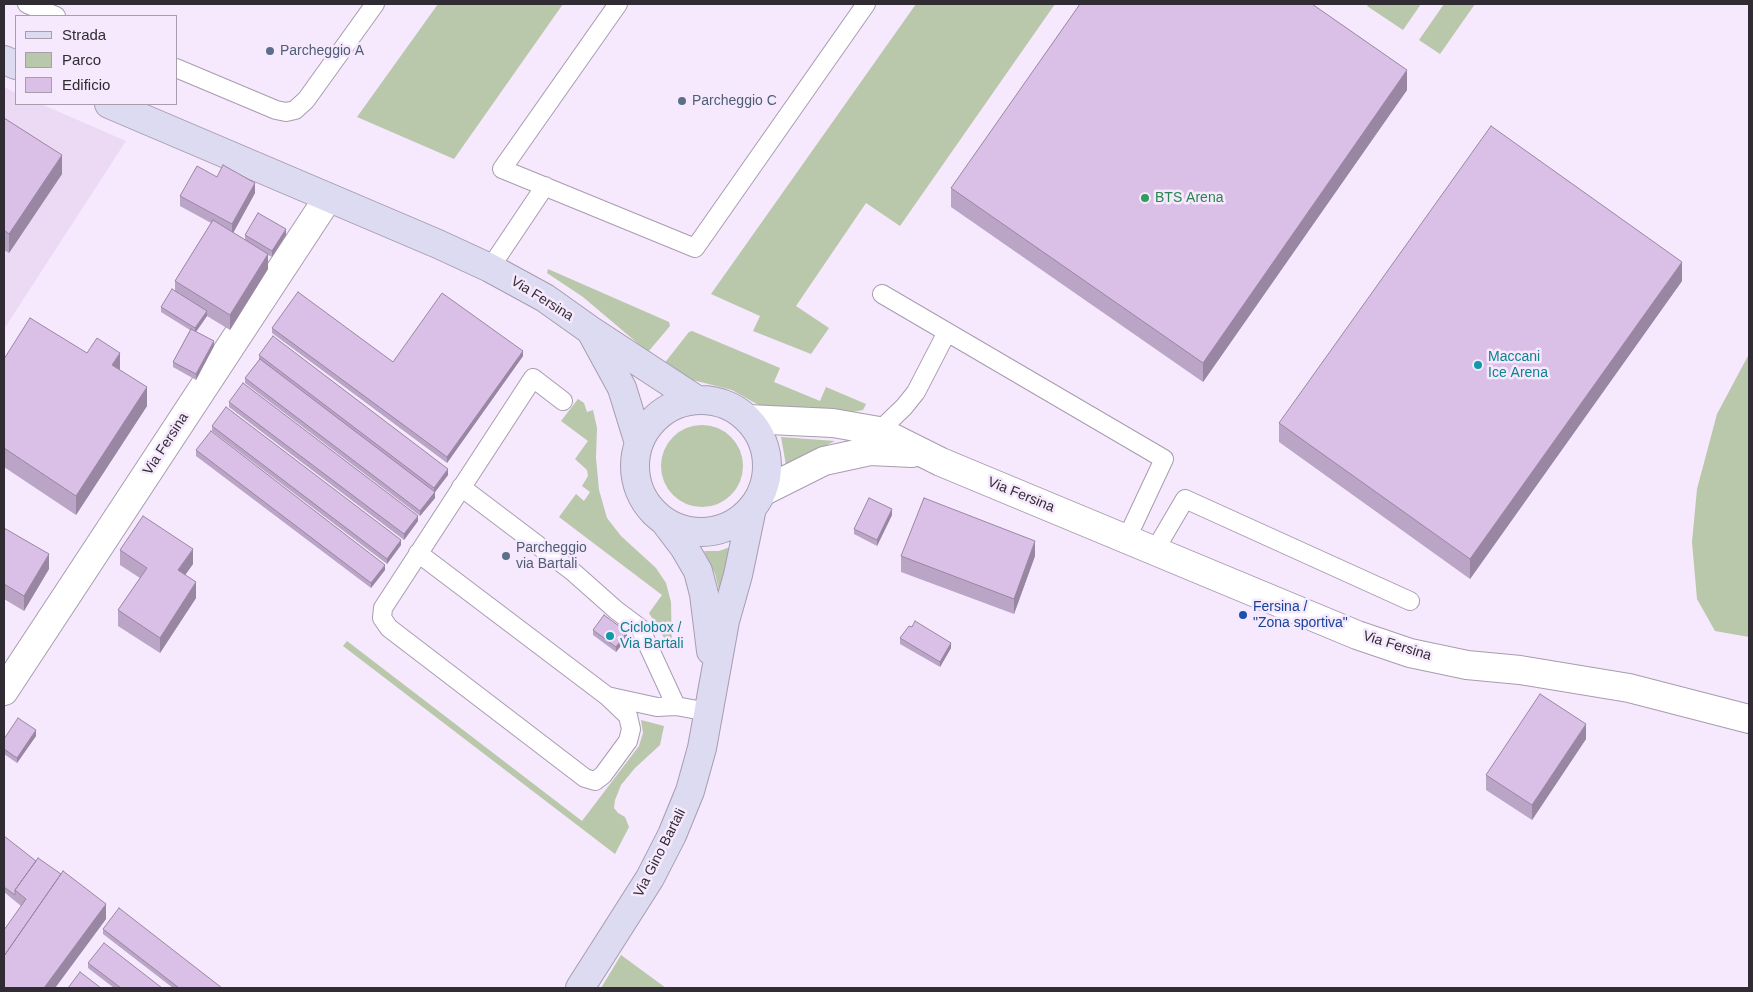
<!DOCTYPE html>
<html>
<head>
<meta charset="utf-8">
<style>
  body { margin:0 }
  #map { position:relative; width:1753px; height:992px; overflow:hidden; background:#f6e8fd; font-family:Helvetica,sans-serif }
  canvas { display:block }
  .frame { position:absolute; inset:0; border:5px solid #312c33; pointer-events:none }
  .legend { position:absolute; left:15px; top:15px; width:162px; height:90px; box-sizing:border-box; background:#f6e8fd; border:1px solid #a79dac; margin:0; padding:6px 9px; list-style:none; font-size:15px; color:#312c33 }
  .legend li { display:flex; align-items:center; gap:10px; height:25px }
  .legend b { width:25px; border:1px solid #a79dac }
</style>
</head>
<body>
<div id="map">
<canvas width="1753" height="992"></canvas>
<div class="frame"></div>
<ul class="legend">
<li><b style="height:6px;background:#dcdbf1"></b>Strada</li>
<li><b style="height:14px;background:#b9c7aa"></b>Parco</li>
<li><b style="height:14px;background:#dac0e7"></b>Edificio</li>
</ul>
</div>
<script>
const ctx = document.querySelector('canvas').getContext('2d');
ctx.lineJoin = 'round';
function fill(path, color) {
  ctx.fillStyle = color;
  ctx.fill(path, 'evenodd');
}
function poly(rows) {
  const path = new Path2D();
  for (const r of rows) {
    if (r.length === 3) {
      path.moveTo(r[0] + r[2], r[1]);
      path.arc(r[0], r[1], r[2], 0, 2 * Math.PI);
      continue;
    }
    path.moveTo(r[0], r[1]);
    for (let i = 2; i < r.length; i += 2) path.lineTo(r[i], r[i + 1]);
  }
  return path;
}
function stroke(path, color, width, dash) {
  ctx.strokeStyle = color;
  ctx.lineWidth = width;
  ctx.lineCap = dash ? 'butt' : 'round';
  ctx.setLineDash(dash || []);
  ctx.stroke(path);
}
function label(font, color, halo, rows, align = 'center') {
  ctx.font = font + ' Helvetica,sans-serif';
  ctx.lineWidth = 5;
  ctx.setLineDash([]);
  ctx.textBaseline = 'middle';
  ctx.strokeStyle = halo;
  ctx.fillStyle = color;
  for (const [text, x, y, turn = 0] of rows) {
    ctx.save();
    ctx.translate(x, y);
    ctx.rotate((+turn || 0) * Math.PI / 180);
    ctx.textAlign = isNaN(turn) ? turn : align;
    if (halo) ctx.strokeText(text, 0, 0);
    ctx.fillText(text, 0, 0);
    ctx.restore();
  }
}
fill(poly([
  [4,87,16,93,16,104,41,104,126,141,4,329]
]), '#ecdaf5');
fill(poly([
  [438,4,563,4,454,159,357,117],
  [916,4,967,4,970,5,971,4,1055,4,900,226,866,203,796,306,829,328,811,354,753,331,760,316,711,294],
  [1369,4,1421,4,1403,30,1367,6],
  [1444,4,1475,4,1440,54,1419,40],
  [548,269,669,322,670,326,648,352,583,297,547,273],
  [692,331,780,368,774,382,820,401,826,387,866,404,863,410,840,414,762,407,732,390,685,378,663,365,689,332],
  [1749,354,1749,637,1715,631,1697,599,1692,542,1697,489,1717,414],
  [578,399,584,403,587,412,593,410,597,428,596,458,599,490,607,518,621,536,656,568,666,583,671,602,672,651,649,613,662,595,559,517,576,494,584,501,590,492,582,486,588,476,587,470,575,459,588,441,561,421],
  [702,466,41],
  [781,437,835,441,786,465],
  [733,546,720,594,715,574,704,551,719,551],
  [347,641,582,821,639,746,643,733,641,720,664,726,660,745,635,768,621,785,615,800,614,808,618,813,625,817,629,827,615,854,343,646],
  [621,955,666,988,601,988]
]), '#b9c7aa');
const lane = poly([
  [27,4,56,16],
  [618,4,502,169,695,248,866,4],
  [176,68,276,110,286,112,295,110,306,100,375,4],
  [490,268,545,186],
  [882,294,1164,459,1127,538],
  [563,401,533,378,383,608,382,618,389,628,585,778,595,781,603,775,628,741,631,729,628,716,607,696],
  [879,431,904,407,916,392,947,332],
  [461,487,572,571,616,610,640,628,676,706],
  [1155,550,1185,499,1410,601],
  [418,553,607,696,657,707,676,706,708,712]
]);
const street = poly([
  [748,419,833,423,879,431,941,462,1304,613,1357,635,1410,653,1467,665,1520,670,1629,688,1749,719],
  [762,492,824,461,870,451,912,453],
  [4,691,328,198]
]);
const secondary = poly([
  [4,60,16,65],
  [109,104,438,244,490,268,545,298,590,330,697,400],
  [592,333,622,388,639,443],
  [701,466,66],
  [665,522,684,547,698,571,704,594,711,651],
  [580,988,650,878,672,835,690,791,702,748,725,621,738,575,752,508]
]);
stroke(lane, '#a89caf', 20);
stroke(street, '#a89caf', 30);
stroke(secondary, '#a89caf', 30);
stroke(lane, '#fff', 18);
stroke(street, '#fff', 28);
stroke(secondary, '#dcdbf1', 28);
fill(poly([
  [1407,90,1203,382,951,207,951,188],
  [4,118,62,174,9,253,4,250],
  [217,177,255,193,233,233,245,240,245,235,286,235,272,257,268,255,268,269,230,330,207,316,196,332,214,346,196,380,173,367,173,362,190,330,161,312,161,307,175,291,175,281,211,223,180,206,180,196],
  [1682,281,1470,579,1279,442,1279,423],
  [272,328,393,362,523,356,447,463,272,333],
  [87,353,120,370,147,406,76,515,4,467,4,359],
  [259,355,448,475,435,492,435,498,420,516,245,383,245,378,259,360],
  [229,402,418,521,404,540,229,407],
  [212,426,401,545,387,564,212,431],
  [196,450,385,570,371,588,196,456],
  [892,515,877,546,854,534,854,529],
  [4,528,49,569,24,611,4,599],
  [120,550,193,564,185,575,196,598,160,653,118,626,118,610,140,578,120,565],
  [901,556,1035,556,1014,614,901,572],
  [912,627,951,648,940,667,900,644,900,638],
  [593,630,627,638,616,652,593,635],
  [36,736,17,763,4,754,4,739],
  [1586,739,1532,820,1486,790,1486,775],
  [4,836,106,919,55,988,4,988,21,906,4,892],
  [103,929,222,988,173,988,103,934],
  [88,963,162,988,114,988,88,968]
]), '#bba5c7');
fill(poly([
  [1407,70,1407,90,1203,382,1203,363],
  [62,155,62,174,9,253,9,234],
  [255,183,255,193,232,235,232,224],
  [286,229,286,235,272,257,272,251],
  [268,254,268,269,230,330,230,315],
  [1682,262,1682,281,1470,579,1470,559],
  [207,311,207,316,195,333,195,328],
  [214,341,214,346,196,380,196,374],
  [523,351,523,356,447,463,447,457],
  [120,353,120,373,112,365],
  [147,387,147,406,76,515,76,496],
  [448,469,448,475,435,492,435,498,420,516,420,511,434,493,434,488],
  [892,509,892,515,877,546,877,540],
  [418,516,418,521,404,540,404,534],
  [401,540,401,545,387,564,387,559],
  [1035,541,1035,556,1014,614,1014,599],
  [193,549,193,564,178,585,178,570],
  [49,554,49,569,24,611,24,596],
  [385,565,385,570,371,588,371,583],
  [196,582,196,598,160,653,160,638],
  [627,632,627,638,616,652,616,647],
  [951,643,951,648,940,667,940,662],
  [1586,724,1586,739,1532,820,1532,805],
  [36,730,36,736,17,763,17,758],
  [106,904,106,919,55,988,44,988]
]), '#9986a2');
const building = poly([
  [1080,4,1312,4,1407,70,1203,363,951,188,1080,4],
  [4,118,62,155,9,234,4,230,4,118],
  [1491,126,1682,262,1470,559,1279,423,1491,126],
  [223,165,255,183,232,224,180,196,197,166,217,177,223,165],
  [258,213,286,229,272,251,245,235,258,213],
  [213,220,268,254,230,315,175,281,213,220],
  [172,289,207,311,195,328,161,307,172,289],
  [298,292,393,362,442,293,523,351,447,457,272,328,298,292],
  [30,318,87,353,97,338,120,353,112,365,147,387,76,496,4,448,4,359,30,318],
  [191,329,214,341,196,374,173,362,191,329],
  [273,336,448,469,434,488,259,355,273,336],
  [260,359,435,492,420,511,245,378,260,359],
  [243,383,418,516,404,534,229,402,243,383],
  [226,407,401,540,387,559,212,426,226,407],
  [211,431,385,565,371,583,196,450,211,431],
  [869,498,892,509,877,540,854,529,869,498],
  [924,498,1035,541,1014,599,901,556,924,498],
  [143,516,193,549,178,570,196,582,160,638,118,610,147,568,120,550,143,516],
  [4,528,49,554,24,596,4,584,4,528],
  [604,615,627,632,616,647,593,630,604,615],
  [915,621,951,643,940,662,900,638,909,626,912,627,915,621],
  [1540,694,1586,724,1532,805,1486,775,1540,694],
  [18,718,36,730,17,758,4,749,4,739,18,718],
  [4,836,36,861,15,890,15,895,4,887,4,836],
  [38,858,61,874,4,956,4,930,26,899,15,890,38,858],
  [63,871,106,904,44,988,4,988,4,956,63,871],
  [119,908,222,988,179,988,103,929,119,908],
  [104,943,162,988,121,988,88,963,104,943],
  [80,972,101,988,68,988,80,972]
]);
fill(building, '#dac0e7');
stroke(building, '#9986a2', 1);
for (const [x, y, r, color] of [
  [270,51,5,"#5c6f8a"],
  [682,101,5,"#5c6f8a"],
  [1145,198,5,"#2e9e5b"],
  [1478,365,5,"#0f9aa8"],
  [506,556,5,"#5c6f8a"],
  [1243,615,5,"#1a4fb4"],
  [610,636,5,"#0f9aa8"]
]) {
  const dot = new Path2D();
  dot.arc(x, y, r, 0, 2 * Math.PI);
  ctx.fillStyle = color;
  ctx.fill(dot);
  stroke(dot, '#f6e8fd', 2);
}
label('14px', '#4e5e75', '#f6e8fd', [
  ["Parcheggio A",280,51],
  ["Parcheggio C",692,101],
  ["Parcheggio",516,548],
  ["via Bartali",516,564]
], 'left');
label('14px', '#27864d', '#f6e8fd', [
  ["BTS Arena",1155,198]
], 'left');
label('14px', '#312c33', '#f6e8fd', [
  ["Via Fersina",542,299,32],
  ["Via Fersina",166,444,-57],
  ["Via Fersina",1021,495,22],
  ["Via Fersina",1397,646,17],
  ["Via Gino Bartali",660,853,-63]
]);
label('14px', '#0d838f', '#f6e8fd', [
  ["Maccani",1488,357],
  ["Ice Arena",1488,373],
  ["Ciclobox /",620,628],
  ["Via Bartali",620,644]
], 'left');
label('14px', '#164399', '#f6e8fd', [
  ["Fersina /",1253,607],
  ["\"Zona sportiva\"",1253,623]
], 'left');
</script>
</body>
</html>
